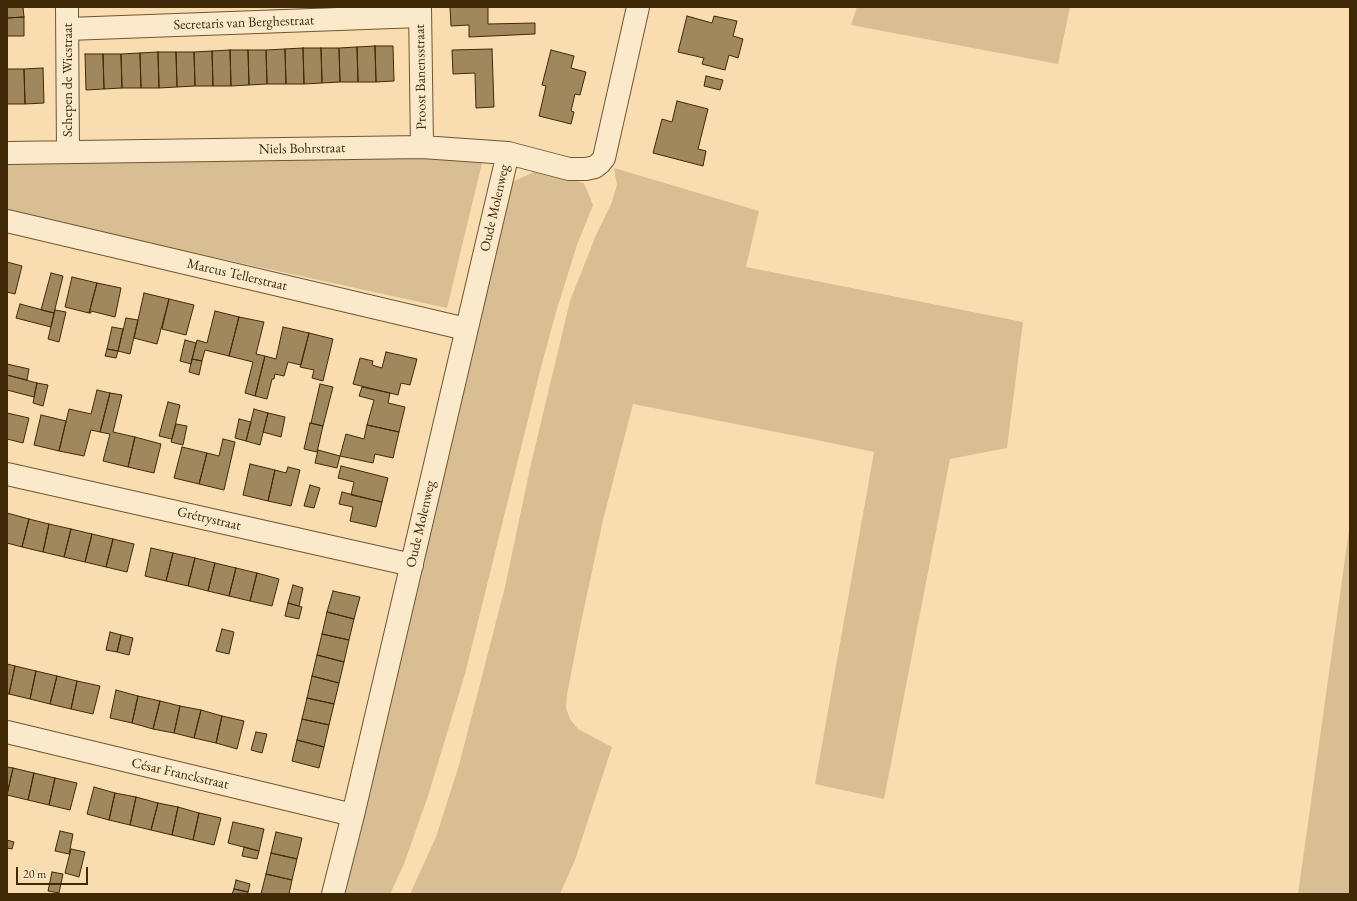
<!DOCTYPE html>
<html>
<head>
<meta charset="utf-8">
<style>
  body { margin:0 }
  #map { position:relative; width:1357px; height:901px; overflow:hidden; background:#f9ddb0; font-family:"EB Garamond",serif }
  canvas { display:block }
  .frame { position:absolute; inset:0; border:8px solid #402906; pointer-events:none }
  .scale { position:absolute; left:16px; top:867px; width:72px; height:18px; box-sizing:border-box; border:2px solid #402906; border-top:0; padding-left:5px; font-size:12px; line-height:14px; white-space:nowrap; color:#402906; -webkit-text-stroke:3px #fbe9cc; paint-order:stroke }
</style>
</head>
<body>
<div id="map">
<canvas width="1357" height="901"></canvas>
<div class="frame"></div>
<div class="scale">20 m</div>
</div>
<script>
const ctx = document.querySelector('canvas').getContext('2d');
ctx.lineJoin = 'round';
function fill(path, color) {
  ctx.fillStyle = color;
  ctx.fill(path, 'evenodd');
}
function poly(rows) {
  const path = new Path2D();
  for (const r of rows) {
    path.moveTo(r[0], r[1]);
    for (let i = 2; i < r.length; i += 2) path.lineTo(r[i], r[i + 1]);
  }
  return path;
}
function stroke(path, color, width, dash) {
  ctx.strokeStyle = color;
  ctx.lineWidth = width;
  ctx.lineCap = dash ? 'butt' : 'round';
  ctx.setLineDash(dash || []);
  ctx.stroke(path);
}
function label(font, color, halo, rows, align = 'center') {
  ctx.font = font + ' "EB Garamond",serif';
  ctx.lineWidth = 4;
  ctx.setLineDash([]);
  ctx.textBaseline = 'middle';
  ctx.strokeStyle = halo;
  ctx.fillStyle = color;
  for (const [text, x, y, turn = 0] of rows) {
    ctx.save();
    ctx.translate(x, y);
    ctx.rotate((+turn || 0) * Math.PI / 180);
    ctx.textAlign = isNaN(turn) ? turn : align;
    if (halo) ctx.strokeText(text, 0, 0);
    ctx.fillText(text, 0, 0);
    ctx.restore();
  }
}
fill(poly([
  [857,7,1070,7,1058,64,851,25],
  [441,154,482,163,447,308,7,212,7,163],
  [614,168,759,211,746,267,1023,322,1007,448,950,459,884,799,815,784,874,452,807,438,633,404,603,520,580,627,567,695,566,708,570,719,578,729,612,747,575,860,560,894,410,894,436,837,459,765,505,587,530,468,570,301,596,235,611,204,617,185],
  [536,171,584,183,593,205,577,245,556,312,540,371,465,674,428,796,404,864,390,894,337,894,510,183],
  [1350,523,1350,894,1298,894]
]), '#dabe93');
const building = poly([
  [7,7,23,7,24,17,7,18,7,7],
  [450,7,488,7,488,24,535,23,535,34,469,37,469,25,451,26,450,7],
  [687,16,712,23,714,16,737,21,733,36,743,39,738,58,729,55,725,70,702,64,704,58,678,52,687,16],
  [24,17,24,36,7,36,7,18,24,17],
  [375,46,376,82,358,82,357,47,375,46],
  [375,46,393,46,394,81,376,82,375,46],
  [357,47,358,82,340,82,339,48,357,47],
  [303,48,321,48,322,83,304,84,303,48],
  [303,48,304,84,286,84,285,49,303,48],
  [321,48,339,48,340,82,322,83,321,48],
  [285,49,286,84,267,84,266,50,285,49],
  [492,49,494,107,476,108,475,73,453,74,452,50,492,49],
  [230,50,231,86,213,86,212,51,230,50],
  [230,50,248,50,249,85,231,86,230,50],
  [248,50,266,50,267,84,249,85,248,50],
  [551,50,574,56,571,68,586,72,580,95,575,94,571,111,574,112,571,124,539,116,546,86,542,85,551,50],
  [212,51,213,86,195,86,194,52,212,51],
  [158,52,159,88,141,88,140,53,158,52],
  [158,52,176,52,177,87,159,88,158,52],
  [176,52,194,52,195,86,177,87,176,52],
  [140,53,141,88,122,88,121,54,140,53],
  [85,54,103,54,104,89,86,90,85,54],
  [103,54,121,54,122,88,104,89,103,54],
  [43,68,44,103,25,104,24,69,43,68],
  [7,69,24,69,25,104,7,104,7,69],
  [706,76,723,80,720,90,704,86,706,76],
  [677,101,708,109,698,149,706,151,703,166,653,153,662,119,672,122,677,101],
  [7,262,22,266,15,294,7,292,7,262],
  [51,273,63,276,54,313,41,310,51,273],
  [72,277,97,283,89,313,65,307,72,277],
  [97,283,121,288,115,317,91,311,91,313,89,313,97,283],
  [144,293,169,299,157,344,134,338,144,293],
  [169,299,194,305,186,335,162,329,169,299],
  [20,304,54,313,51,327,16,318,20,304],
  [55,310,66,312,59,342,48,339,55,310],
  [215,311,239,317,229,356,205,350,202,361,192,359,197,340,207,343,215,311],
  [239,317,264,322,256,354,265,356,255,396,245,393,253,362,229,356,239,317],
  [126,318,138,320,130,354,118,351,126,318],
  [112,327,123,329,118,351,107,349,112,327],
  [283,327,309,333,301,365,288,362,284,376,275,374,274,379,272,379,267,399,255,396,265,356,276,359,283,327],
  [309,333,333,339,323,381,312,378,314,370,300,367,309,333],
  [185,340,196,343,191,364,180,361,185,340],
  [107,349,118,351,116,358,105,356,107,349],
  [386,352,417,359,410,385,401,383,398,395,353,384,360,358,373,361,372,365,382,368,386,352],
  [192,359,202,361,199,375,189,372,192,359],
  [7,364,29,369,27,380,7,375,7,364],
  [7,375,37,383,34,397,7,390,7,375],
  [37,383,48,385,43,406,33,403,37,383],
  [320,384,333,387,323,426,311,423,320,384],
  [362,387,390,393,388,403,405,407,399,432,367,425,374,400,359,396,362,387],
  [97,390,110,393,100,432,91,430,84,456,59,451,69,409,91,414,97,390],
  [110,393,122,395,113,432,135,437,128,467,103,461,110,434,100,432,110,393],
  [168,402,180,405,172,439,159,436,168,402],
  [254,409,268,413,260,445,246,441,254,409],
  [7,413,29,418,23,443,7,439,7,413],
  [268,413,285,417,281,437,263,432,268,413],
  [41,415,66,421,59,451,34,445,41,415],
  [239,419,251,422,246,441,235,438,239,419],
  [310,423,323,426,317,452,304,449,310,423],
  [176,424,187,426,183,445,171,442,176,424],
  [367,425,399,432,393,458,375,454,373,463,340,456,346,434,364,439,367,425],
  [135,437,161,444,154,473,128,467,135,437],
  [223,439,235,442,224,490,199,484,207,453,219,456,223,439],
  [182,447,207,453,199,484,174,478,182,447],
  [318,450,340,456,337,468,315,463,318,450],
  [250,464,275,470,268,501,243,495,250,464],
  [341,466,388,478,382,502,351,495,354,482,338,478,341,466],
  [288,467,300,470,291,506,268,501,275,470,286,473,288,467],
  [310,485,320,488,314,508,304,506,310,485],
  [342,492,382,502,376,527,350,521,353,507,339,504,342,492],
  [7,513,29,519,22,547,7,543,7,513],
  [29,519,49,524,43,552,22,547,29,519],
  [49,524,71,529,64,557,43,552,49,524],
  [71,529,92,534,85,562,64,557,71,529],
  [92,534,113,539,106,567,85,562,92,534],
  [113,539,134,544,127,572,106,567,113,539],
  [151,548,173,553,166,581,145,576,151,548],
  [173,553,195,558,188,586,166,581,173,553],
  [195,558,215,563,208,591,188,586,195,558],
  [215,563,236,568,229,596,208,591,215,563],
  [236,568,257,573,250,601,229,596,236,568],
  [257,573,279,579,272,606,250,601,257,573],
  [293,585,303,588,299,606,288,603,293,585],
  [333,591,360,597,354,619,327,612,333,591],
  [288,603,302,607,299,619,285,616,288,603],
  [327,612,354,619,349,640,322,634,327,612],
  [222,629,234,632,229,654,216,651,222,629],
  [110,632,121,635,117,652,106,650,110,632],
  [322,634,349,640,344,662,317,655,322,634],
  [121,635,133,638,129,655,117,652,121,635],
  [317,655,344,662,339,683,312,676,317,655],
  [7,664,15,666,9,694,7,694,7,664],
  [15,666,36,671,30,699,9,694,15,666],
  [36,671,57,676,50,704,30,699,36,671],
  [57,676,77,681,71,709,50,704,57,676],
  [312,676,339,683,334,704,307,698,312,676],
  [77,681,100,686,93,714,71,709,77,681],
  [116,690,138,696,132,723,110,718,116,690],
  [138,696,160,701,153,729,132,723,138,696],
  [307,698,334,704,329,725,302,719,307,698],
  [160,701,180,706,174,733,153,729,160,701],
  [180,706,201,710,194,738,174,733,180,706],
  [201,710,222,716,216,743,194,738,201,710],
  [222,716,244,721,237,749,216,743,222,716],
  [302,719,329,725,324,747,297,740,302,719],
  [256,732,267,734,262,753,251,750,256,732],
  [297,740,324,747,319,768,292,761,297,740],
  [7,767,13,768,7,794,7,767],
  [13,768,34,773,28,800,7,795,13,768],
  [34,773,55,778,49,805,28,800,34,773],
  [55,778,77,783,70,810,49,805,55,778],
  [94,787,115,793,109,820,87,814,94,787],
  [115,793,136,797,130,825,109,820,115,793],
  [136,797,158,803,151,830,130,825,136,797],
  [158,803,178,807,172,835,151,830,158,803],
  [178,807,199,813,193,840,172,835,178,807],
  [199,813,221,818,214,845,193,840,199,813],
  [233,822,264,829,259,851,228,843,233,822],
  [60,831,73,834,69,854,55,851,60,831],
  [276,832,302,838,297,859,271,853,276,832],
  [7,840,14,842,12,849,7,848,7,840],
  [244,847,259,851,257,859,242,856,244,847],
  [71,849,85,852,79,877,65,873,71,849],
  [271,853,297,859,292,880,266,874,271,853],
  [52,872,63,874,59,893,48,891,52,872],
  [266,874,292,880,289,894,261,894,266,874],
  [236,880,250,884,248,892,234,889,236,880],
  [234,889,248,892,248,894,232,894,234,889]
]);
fill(building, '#a0875e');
stroke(building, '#402906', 1);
const minor = poly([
  [67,7,68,152],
  [420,7,422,147],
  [68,29,420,16],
  [7,153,422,147,508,153,569,169,586,169,595,167,600,163,604,158,638,7],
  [7,221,466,329],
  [7,474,412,565],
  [7,732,353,815],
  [333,894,353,815,508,153]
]);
stroke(minor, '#6e5630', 24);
stroke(minor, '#fbe9cc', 22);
label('14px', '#402906', '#fbe9cc', [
  ["Secretaris van Berghestraat",244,23,-2],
  ["Proost Banensstraat",421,77,-91],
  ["Schepen de Wicstraat",68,80,-90],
  ["Niels Bohrstraat",302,149,-1],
  ["Oude Molenweg",495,208,-77],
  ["Marcus Tellerstraat",237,275,13],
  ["Grétrystraat",209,519,13],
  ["Oude Molenweg",421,524,-77],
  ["César Franckstraat",180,774,13]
]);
</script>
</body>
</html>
